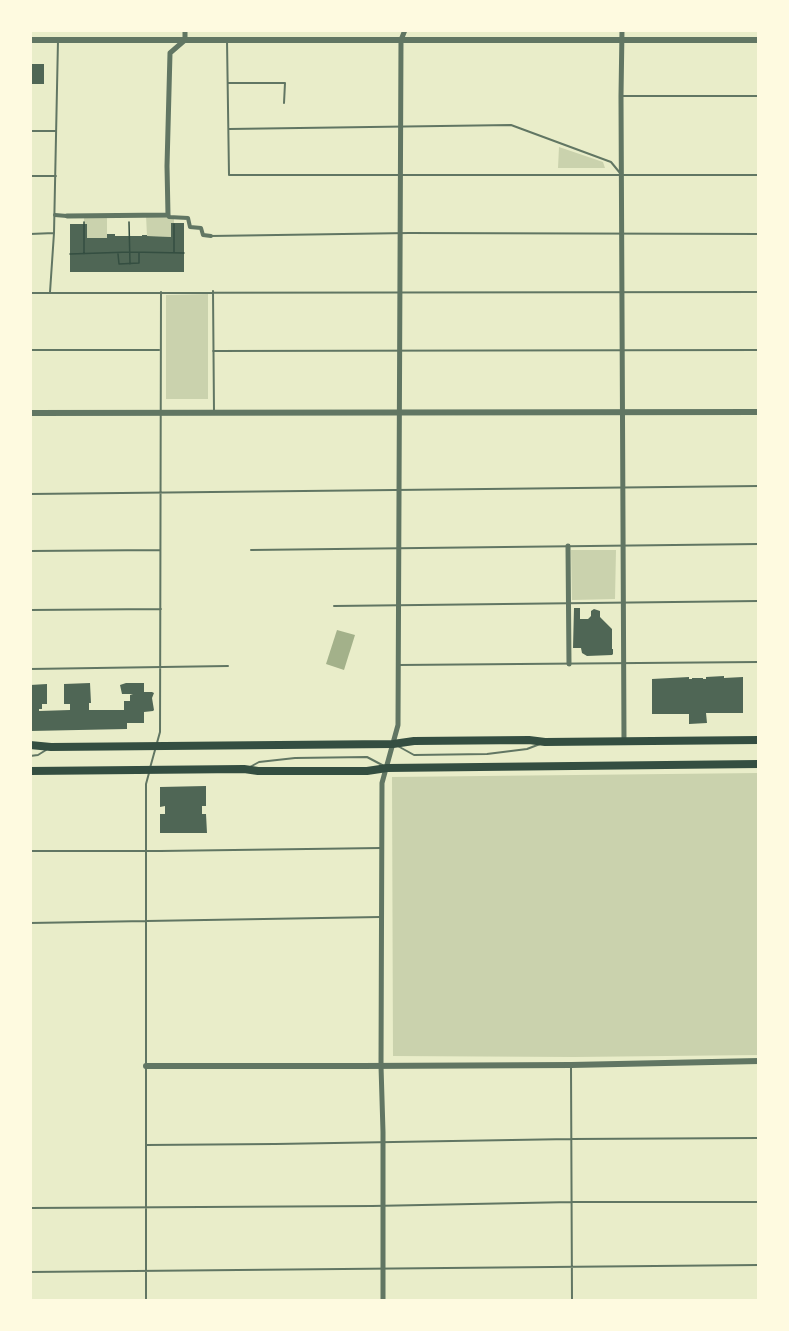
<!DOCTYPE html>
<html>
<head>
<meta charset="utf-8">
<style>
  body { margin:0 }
  #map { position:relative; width:789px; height:1331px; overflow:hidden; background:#e9edc9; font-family:"Roboto Condensed",sans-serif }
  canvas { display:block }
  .frame { position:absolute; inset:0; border:32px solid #fefae0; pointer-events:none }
</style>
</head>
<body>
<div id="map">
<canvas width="789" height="1331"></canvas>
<div class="frame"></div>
</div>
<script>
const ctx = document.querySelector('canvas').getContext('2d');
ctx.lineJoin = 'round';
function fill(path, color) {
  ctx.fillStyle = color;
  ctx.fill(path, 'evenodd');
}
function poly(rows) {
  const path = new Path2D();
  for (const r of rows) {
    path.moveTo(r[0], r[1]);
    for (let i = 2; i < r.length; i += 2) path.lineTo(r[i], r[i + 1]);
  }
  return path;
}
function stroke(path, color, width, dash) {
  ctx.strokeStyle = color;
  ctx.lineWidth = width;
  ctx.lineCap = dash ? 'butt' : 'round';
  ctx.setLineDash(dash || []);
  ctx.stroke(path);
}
fill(poly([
  [559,147,603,162,605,168,558,168],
  [84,215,107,216,107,238,87,238,87,224,84,224],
  [146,215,174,217,174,223,171,224,171,237,147,236],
  [208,294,208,399,166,399,166,295],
  [571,550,616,550,615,599,572,600],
  [759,773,759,1055,574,1057,393,1056,392,777]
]), '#cad2ad');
fill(poly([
  [337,630,355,635,344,670,326,664]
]), '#a3b18a');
fill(poly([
  [30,64,44,64,44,84,30,84],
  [171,223,184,223,184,272,70,272,70,224,87,224,87,238,107,238,107,234,115,234,115,236,142,236,142,235,147,235,147,236,171,237],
  [574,608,580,608,580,619,588,619,591,616,591,611,594,609,600,611,600,617,612,629,612,649,613,649,613,654,612,655,587,656,582,653,581,648,573,648],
  [724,676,724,678,743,677,743,713,706,713,707,723,689,724,689,714,652,714,652,679,689,677,689,679,692,679,692,678,703,678,703,679,706,679,706,677],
  [90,683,91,703,89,703,89,710,124,710,124,701,130,701,130,695,133,694,122,694,120,685,126,683,144,683,144,692,152,692,154,693,152,698,154,710,153,711,144,712,144,723,127,723,127,729,30,731,30,685,47,684,47,704,42,704,42,709,39,709,39,711,70,710,70,704,64,704,64,684],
  [206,786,206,806,202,806,202,814,206,814,207,833,160,833,160,814,165,814,165,806,160,807,160,787]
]), '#4f6655');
stroke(poly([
  [84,222,84,254],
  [129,222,130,264],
  [174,224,174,252],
  [70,254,130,252,184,253],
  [118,254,119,264,139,263,139,253]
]), '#344e41', 1.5);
stroke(poly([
  [227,40,229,175,759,175],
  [228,83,285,83,284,103],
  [621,96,759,96],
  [229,129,511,125,611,162,620,173],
  [30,131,56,131],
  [30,176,56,176],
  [30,234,54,233],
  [211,236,409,233,759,234],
  [213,291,214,412],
  [50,292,54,233,58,40],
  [30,293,759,292],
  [30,350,159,350],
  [213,351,759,350],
  [30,494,759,486],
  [251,550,759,544],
  [30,551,160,550],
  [334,606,759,601],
  [30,610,161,609],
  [399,665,759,662],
  [30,669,228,666],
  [396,745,414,755,487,754,527,749,540,744],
  [30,756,38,755,46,750],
  [250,767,259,762,295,758,367,757,384,766],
  [150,768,160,732,161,292],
  [30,851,160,851,381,848],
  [30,923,380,917],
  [571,1067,572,1301],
  [146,1145,275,1144,571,1139,759,1138],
  [30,1208,372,1206,572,1202,759,1202],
  [30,1272,759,1265],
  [146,1301,146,784,149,773]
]), '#617663', 2);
stroke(poly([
  [55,215,67,216],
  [168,215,169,217,188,218,190,227,201,228,203,235,211,236]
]), '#617663', 4);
stroke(poly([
  [622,30,621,96,624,740],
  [67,216,168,215,167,166,170,53,185,40,185,30],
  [568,546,569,664],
  [383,1301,383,1132,381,1066,382,783,398,725,401,40,405,30]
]), '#617663', 5);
stroke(poly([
  [30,40,759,40],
  [30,413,759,412],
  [146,1066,362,1066,571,1065,759,1061]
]), '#617663', 6);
stroke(poly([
  [30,745,51,747,393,744,414,741,529,740,545,742,759,740],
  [30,771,244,769,258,771,367,771,387,768,759,764]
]), '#344e41', 8);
</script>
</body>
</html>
